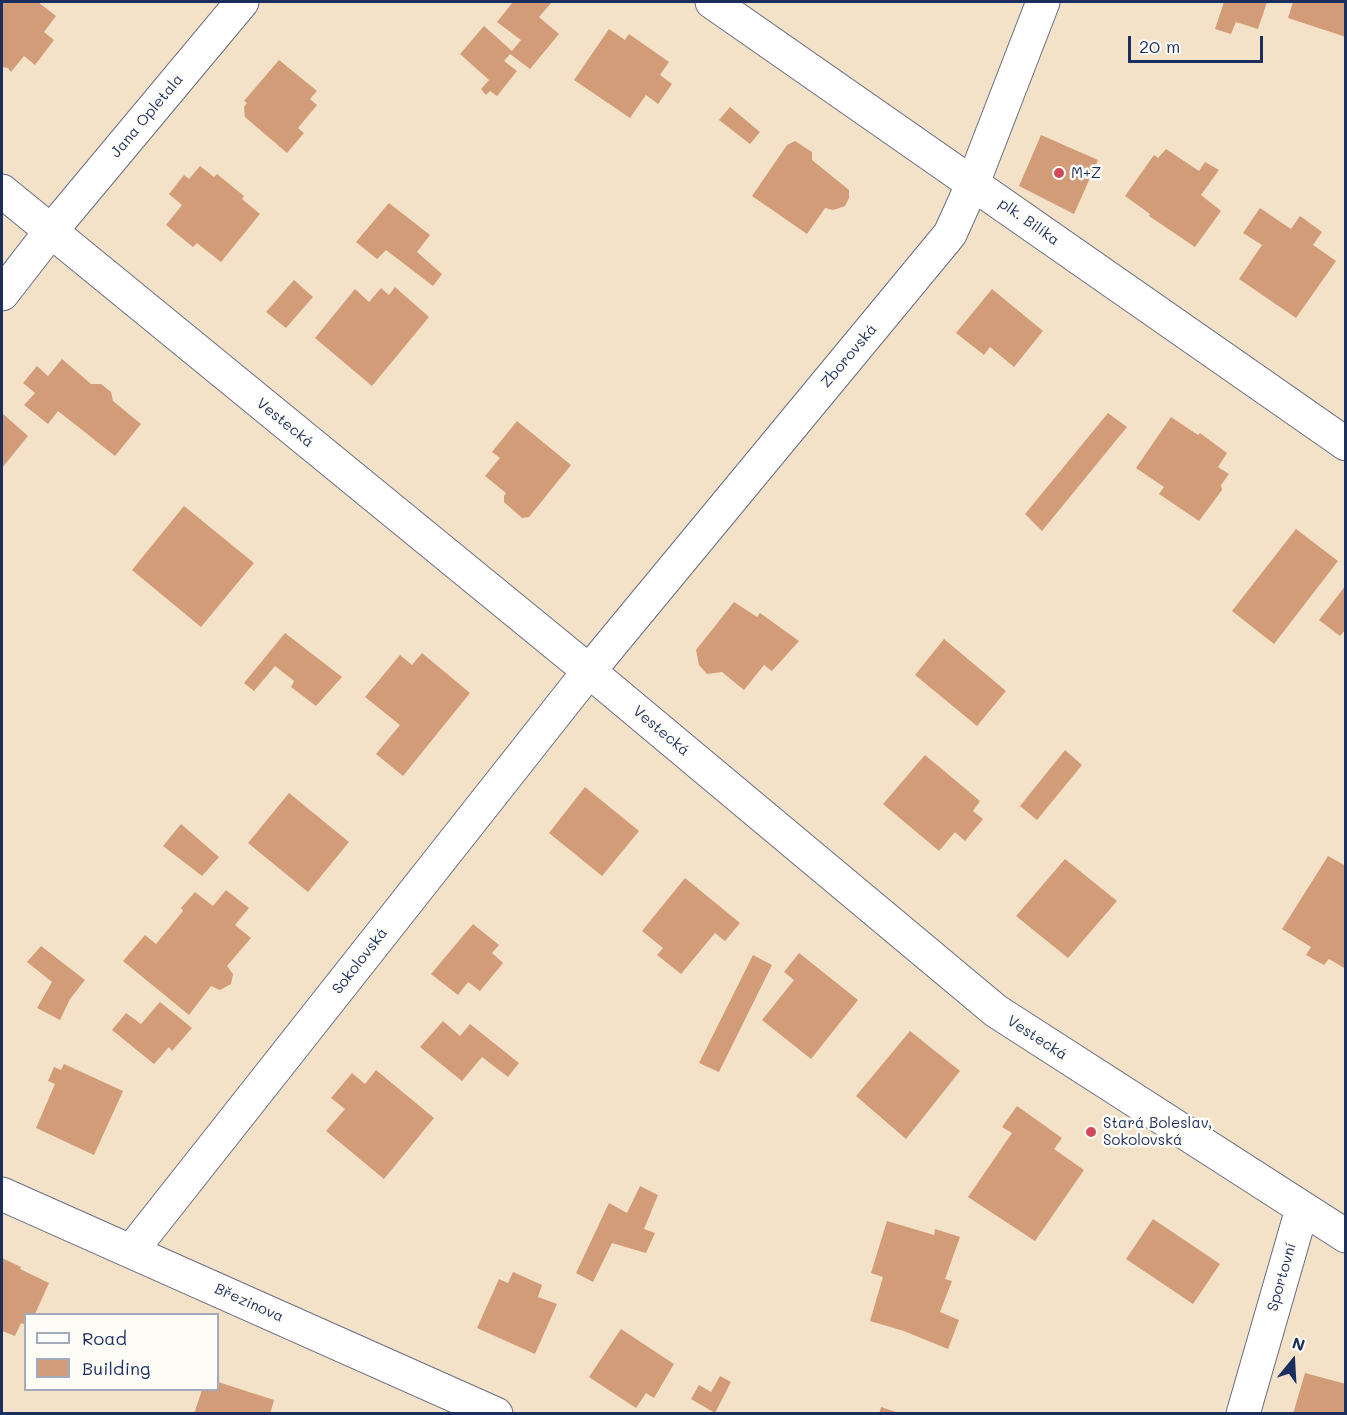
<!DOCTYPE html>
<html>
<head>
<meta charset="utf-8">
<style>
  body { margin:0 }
  #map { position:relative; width:1347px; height:1415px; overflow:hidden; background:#f4e2c8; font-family:Mali,sans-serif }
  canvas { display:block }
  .frame { position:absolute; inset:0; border:3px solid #1b2f5e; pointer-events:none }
  .legend { position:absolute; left:24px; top:1313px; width:195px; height:78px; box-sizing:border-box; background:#fdfcf7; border:2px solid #a3aaba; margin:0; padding:8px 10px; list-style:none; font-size:18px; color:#1b2f5e }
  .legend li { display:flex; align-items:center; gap:12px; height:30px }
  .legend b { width:30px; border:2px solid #a3aaba }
  .north { position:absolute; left:1263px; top:1331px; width:60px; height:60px; -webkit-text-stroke:4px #fdfcf7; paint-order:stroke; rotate:18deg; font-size:16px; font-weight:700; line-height:24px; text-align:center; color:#1b2f5e }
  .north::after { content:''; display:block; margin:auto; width:21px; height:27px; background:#1b2f5e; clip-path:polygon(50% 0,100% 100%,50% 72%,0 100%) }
  .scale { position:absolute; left:1128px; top:36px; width:135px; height:27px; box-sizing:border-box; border:3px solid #1b2f5e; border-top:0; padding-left:8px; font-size:18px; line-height:21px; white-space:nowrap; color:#1b2f5e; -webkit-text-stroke:4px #fdfcf7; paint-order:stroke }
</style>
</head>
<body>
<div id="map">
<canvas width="1347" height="1415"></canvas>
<div class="frame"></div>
<ul class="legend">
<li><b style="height:8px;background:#fff"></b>Road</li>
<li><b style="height:16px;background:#d29c78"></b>Building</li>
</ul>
<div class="north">N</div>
<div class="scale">20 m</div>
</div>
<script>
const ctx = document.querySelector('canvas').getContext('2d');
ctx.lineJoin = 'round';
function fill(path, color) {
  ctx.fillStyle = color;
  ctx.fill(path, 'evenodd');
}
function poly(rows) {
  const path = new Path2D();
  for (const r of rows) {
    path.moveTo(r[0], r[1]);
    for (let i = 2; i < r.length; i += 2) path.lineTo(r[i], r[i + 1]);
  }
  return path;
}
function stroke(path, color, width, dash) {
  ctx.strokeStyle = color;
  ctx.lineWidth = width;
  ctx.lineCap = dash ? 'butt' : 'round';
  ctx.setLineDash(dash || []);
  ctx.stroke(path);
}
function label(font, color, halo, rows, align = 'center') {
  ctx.font = font + ' Mali,sans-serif';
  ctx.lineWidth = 5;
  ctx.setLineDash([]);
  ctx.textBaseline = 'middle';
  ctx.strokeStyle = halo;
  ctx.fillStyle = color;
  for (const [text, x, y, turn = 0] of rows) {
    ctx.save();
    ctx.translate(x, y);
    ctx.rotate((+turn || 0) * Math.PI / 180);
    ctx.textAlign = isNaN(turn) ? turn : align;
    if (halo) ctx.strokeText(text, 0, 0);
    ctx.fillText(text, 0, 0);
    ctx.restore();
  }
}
fill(poly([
  [2,2,38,2,56,16,44,32,54,40,35,65,24,56,11,72,8,68,2,67],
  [513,2,552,2,539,17,559,34,530,69,510,54,504,61,517,71,497,96,490,91,486,95,481,89,489,80,460,54,484,26,512,51,521,40,497,22],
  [1224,2,1267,2,1258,29,1236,22,1231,34,1215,29],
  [1293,2,1346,2,1346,37,1288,18],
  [609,29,625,40,629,34,669,62,660,75,672,84,658,104,646,95,630,118,574,80],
  [279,60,317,91,310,99,317,105,298,128,304,133,287,153,245,117,244,107,247,103,244,101],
  [730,107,760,132,750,144,719,120],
  [1041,135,1098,160,1074,214,1019,186],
  [795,141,812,152,812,160,849,190,849,198,845,206,833,210,825,208,807,234,752,196,787,145],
  [1166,149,1199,171,1205,162,1219,170,1201,195,1221,211,1195,247,1149,216,1150,214,1125,196,1154,155,1158,158],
  [200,166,214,177,217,174,244,196,242,199,260,214,221,262,197,243,193,247,166,225,182,205,169,194,184,175,189,179],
  [389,203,430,235,417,252,442,274,433,286,386,250,377,259,356,242],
  [1260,208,1291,229,1300,216,1322,232,1313,245,1336,261,1296,318,1239,279,1262,245,1243,233],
  [294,280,313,297,286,328,266,312],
  [395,287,429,317,372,386,315,338,355,289,369,302,381,288,389,295],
  [992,289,1043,331,1014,367,990,347,984,355,956,333],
  [62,359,91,384,101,384,111,392,113,401,141,424,115,456,58,411,48,424,24,405,35,393,23,383,37,366,48,376],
  [2,413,28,436,2,468],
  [1108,413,1127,427,1042,531,1025,514],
  [1171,417,1198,435,1200,433,1227,453,1218,467,1229,474,1221,485,1222,490,1199,521,1159,494,1164,487,1136,468],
  [517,421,571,465,529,517,522,518,504,502,504,496,506,493,485,476,500,458,492,452],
  [184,506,254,563,201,627,132,570],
  [1296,529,1338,561,1274,644,1232,611],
  [1346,585,1346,629,1340,636,1319,620],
  [734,602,757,617,760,613,799,641,772,671,764,665,744,690,722,672,707,674,699,665,696,650],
  [285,633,342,677,316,706,291,687,294,681,275,666,254,691,244,683],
  [944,639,1006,691,977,726,915,675],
  [422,653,470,693,403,776,376,754,400,725,365,697,400,655,412,665],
  [1065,750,1082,765,1037,820,1020,806],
  [925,755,980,801,973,811,983,819,965,841,955,832,939,851,883,804],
  [585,787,639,831,602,876,549,833],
  [289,793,349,842,308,892,248,843],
  [181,824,219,857,202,876,163,846],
  [1328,856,1346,866,1346,969,1329,959,1324,965,1306,955,1311,947,1282,929],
  [1065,859,1117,901,1068,958,1016,916],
  [685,878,740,923,725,941,715,933,681,974,657,955,663,948,642,931],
  [226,890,249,908,235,925,251,938,227,966,233,974,231,984,220,990,211,986,189,1015,123,961,145,935,156,944,183,911,181,908,195,892,213,906],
  [473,924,499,945,492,953,503,963,480,991,468,982,458,995,431,974],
  [41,946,85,980,70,999,60,1020,37,1008,52,982,27,962],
  [799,953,858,1000,811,1059,762,1020,794,980,784,972],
  [753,955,772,965,719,1072,699,1063],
  [160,1002,192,1028,172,1051,169,1047,154,1064,112,1030,126,1013,141,1024],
  [443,1021,460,1036,470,1024,519,1063,508,1077,482,1057,462,1081,420,1047],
  [910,1031,960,1071,906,1139,856,1096],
  [64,1064,123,1091,94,1155,36,1128,55,1084,48,1081,54,1067,61,1070],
  [376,1070,434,1118,384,1179,326,1131,345,1109,331,1098,352,1073,365,1084],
  [1017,1106,1062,1138,1054,1149,1084,1170,1035,1241,968,1197,1012,1133,1002,1127],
  [640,1186,658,1195,644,1229,655,1233,646,1253,612,1243,593,1282,576,1273,609,1203,627,1213],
  [1153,1219,1220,1264,1193,1304,1126,1259],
  [887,1221,934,1235,935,1229,960,1237,945,1279,952,1281,940,1312,959,1320,948,1349,904,1331,870,1321,883,1277,871,1273],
  [2,1258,21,1267,20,1269,49,1283,35,1314,26,1314,26,1325,21,1323,15,1336,2,1331],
  [513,1272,542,1285,538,1297,557,1304,535,1354,477,1328,499,1279,508,1283],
  [621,1329,674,1364,654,1398,646,1393,636,1408,589,1377],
  [1305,1373,1346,1384,1346,1414,1293,1414],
  [720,1376,731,1382,715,1413,691,1399,699,1385,711,1392],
  [218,1382,274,1400,270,1414,194,1414,202,1390,218,1390],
  [881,1407,899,1413,899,1414,879,1414]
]), '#d29c78');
const minor = poly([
  [712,2,1346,444],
  [2,294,51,231,242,2],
  [2,1194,496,1414],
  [132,1250,589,671,950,234,973,183,1043,2],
  [1243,1414,1302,1209]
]);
const tertiary = poly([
  [2,191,589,671,996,1011,1346,1236]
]);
stroke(minor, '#676e83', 35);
stroke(tertiary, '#676e83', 35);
stroke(minor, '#fff', 33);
stroke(tertiary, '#fff', 33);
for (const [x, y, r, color] of [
  [1059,173,6,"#d1495b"],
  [1091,1132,6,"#d1495b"]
]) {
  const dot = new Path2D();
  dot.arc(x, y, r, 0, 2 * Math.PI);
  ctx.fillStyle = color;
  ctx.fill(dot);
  stroke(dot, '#fdfcf7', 2);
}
label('15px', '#1b2f5e', '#fdfcf7', [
  ["Jana Opletala",147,116,-50],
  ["plk. Bilíka",1029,222,35],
  ["Zborovská",849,356,-50],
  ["Vestecká",285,423,39],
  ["Vestecká",661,731,40],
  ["Sokolovská",360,961,-52],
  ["Vestecká",1037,1038,33],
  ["Sportovní",1282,1277,-74],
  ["Březinova",249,1303,24]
]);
label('15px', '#1b2f5e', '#fdfcf7', [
  ["M+Z",1071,173],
  ["Stará Boleslav,",1103,1123],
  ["Sokolovská",1103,1140]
], 'left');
</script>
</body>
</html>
